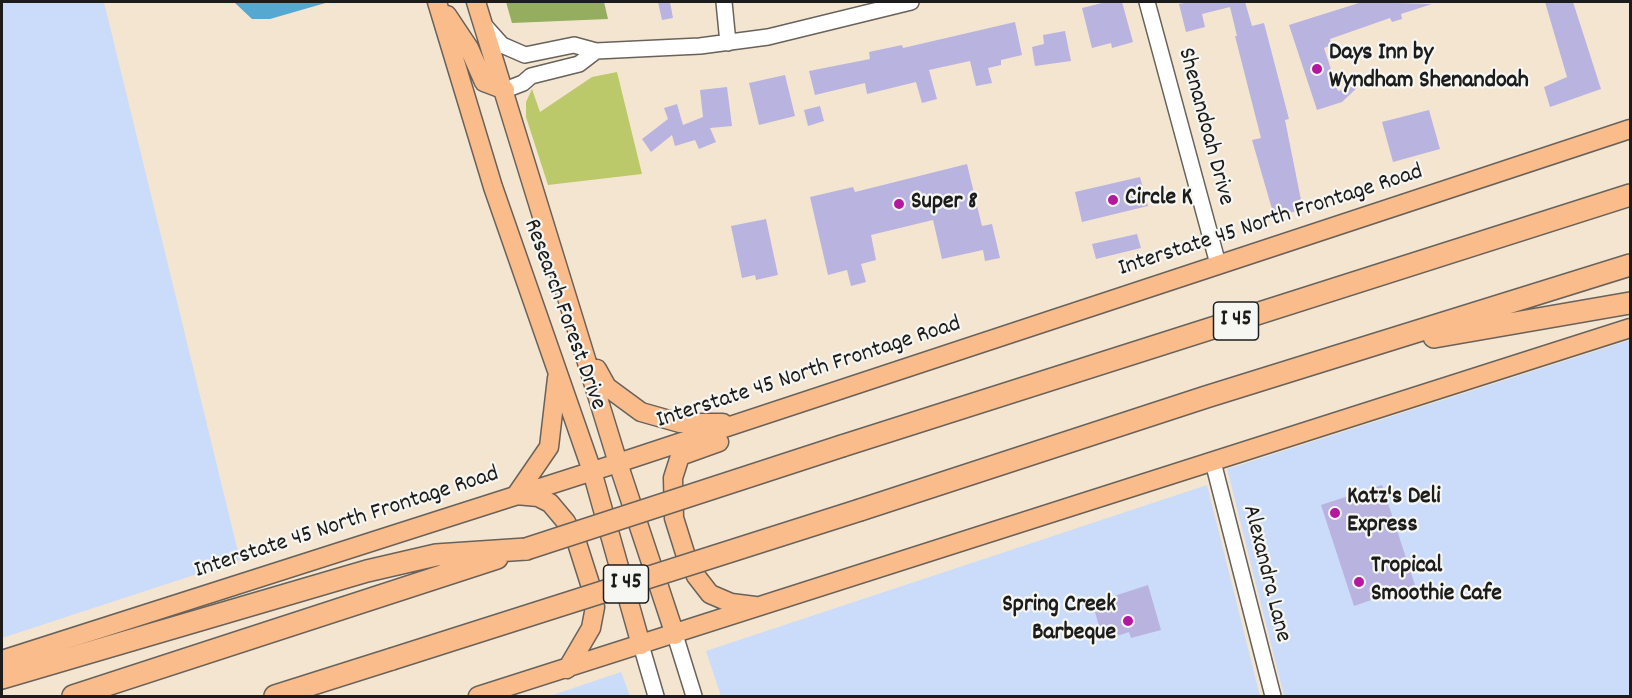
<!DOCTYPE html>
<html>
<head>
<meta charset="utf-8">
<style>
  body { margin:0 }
  #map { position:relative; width:1632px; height:698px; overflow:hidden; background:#f4e5d1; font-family:Dekko,sans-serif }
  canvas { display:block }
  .frame { position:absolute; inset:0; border:3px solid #1c1c1c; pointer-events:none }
</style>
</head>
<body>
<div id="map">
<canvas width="1632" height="698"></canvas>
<div class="frame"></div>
</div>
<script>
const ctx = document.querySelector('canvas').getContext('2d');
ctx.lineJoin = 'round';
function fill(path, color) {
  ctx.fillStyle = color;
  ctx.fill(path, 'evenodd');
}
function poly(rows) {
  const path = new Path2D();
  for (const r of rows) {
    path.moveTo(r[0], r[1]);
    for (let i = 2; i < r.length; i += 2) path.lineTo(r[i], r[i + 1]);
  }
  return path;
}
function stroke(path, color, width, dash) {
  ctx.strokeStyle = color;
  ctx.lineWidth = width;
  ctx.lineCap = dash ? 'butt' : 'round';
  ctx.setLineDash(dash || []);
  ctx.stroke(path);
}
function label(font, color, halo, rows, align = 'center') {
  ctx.font = font + ' Dekko,sans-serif';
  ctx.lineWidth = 4.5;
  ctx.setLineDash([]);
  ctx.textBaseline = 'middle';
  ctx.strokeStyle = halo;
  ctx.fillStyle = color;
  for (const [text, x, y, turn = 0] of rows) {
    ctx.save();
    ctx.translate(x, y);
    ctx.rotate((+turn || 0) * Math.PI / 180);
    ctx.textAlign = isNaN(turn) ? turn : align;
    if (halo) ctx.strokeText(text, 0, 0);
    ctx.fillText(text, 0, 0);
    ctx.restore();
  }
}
fill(poly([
  [2,2,104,2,240,560,2,638],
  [1630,340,1630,696,1284,696,1227,469],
  [1207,485,1260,696,721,696,706,651],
  [621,672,630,696,550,696]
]), '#cadcf9');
fill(poly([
  [617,72,642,174,548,185,526,117,526,102,532,89,540,112,592,77]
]), '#bcc96a');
fill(poly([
  [506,2,604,2,608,19,512,23]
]), '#95ad5e');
fill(poly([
  [234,2,329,2,270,19,252,19]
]), '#55a8d0');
fill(poly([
  [658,2,670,2,673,18,662,20],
  [1106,2,1122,2,1133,42,1112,48,1111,43,1092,48,1082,8],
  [1189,2,1245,2,1252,26,1264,23,1289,119,1285,120,1303,210,1274,216,1252,140,1261,138,1235,36,1237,36,1230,7,1202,14,1205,27,1186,32,1179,4],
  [1362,2,1432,4,1401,14,1402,19,1392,22,1390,18,1330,39,1331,45,1324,48,1338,91,1361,84,1342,102,1317,110,1289,25],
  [1545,2,1573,2,1601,89,1550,107,1544,87,1567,77],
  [1015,22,1022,55,1001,60,1001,65,988,68,992,83,976,86,970,61,929,70,937,99,922,103,916,82,867,94,865,83,815,95,809,71,870,59,869,52,902,45,903,48],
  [1065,31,1071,61,1035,66,1032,47,1044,44,1043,35],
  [785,75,795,116,759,125,749,83],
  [727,87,732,126,710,128,716,142,699,149,695,140,675,146,672,135,651,152,642,139,668,119,664,108,677,104,683,125,703,117,700,90],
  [820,106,824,121,808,126,804,110],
  [1429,110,1440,149,1393,162,1382,122],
  [967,164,982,226,992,224,1000,258,985,261,983,250,942,259,933,220,871,235,876,260,861,264,866,282,851,286,847,270,828,275,810,197,853,187,855,192],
  [1140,177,1148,206,1082,222,1075,192],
  [766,219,778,275,756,280,755,275,742,278,731,226],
  [1137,234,1141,248,1096,259,1092,244],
  [1382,485,1415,585,1354,606,1321,505],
  [1148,585,1161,630,1131,638,1129,632,1108,639,1106,632,1101,633,1095,612,1104,609,1102,600]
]), '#b9b3e0');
const minor = poly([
  [724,2,728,43],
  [1147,2,1218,264],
  [485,26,502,45,525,55,574,45,596,51,700,46,768,37,911,2],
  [505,90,523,83,531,76,579,64,596,51],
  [1213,462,1273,696],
  [675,635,694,696],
  [641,645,656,696]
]);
const major = poly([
  [437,2,493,187,592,471,641,645],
  [476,2,618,463,675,635],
  [447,15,469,48,484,82,505,90],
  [597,369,607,387,641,412,680,423,723,423],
  [557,378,549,447,516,495,538,497,550,503,566,522,577,543,591,587,595,607,591,628,567,669],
  [719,442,680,456,673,478,674,518,685,553,696,576,710,594,731,603,755,606],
  [2,660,618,463,1630,129],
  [478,696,1630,328]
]);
const highway = poly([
  [1434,337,1630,303],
  [842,446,1630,195],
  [860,510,1206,397,1630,265],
  [2,678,367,571,436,555,526,549],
  [73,696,497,558],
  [275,696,392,659]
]);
stroke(minor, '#68625b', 18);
stroke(major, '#68625b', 21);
stroke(highway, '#68625b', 24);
stroke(minor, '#fff', 15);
stroke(major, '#fabc8b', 18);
stroke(highway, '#fabc8b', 21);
const highwayBridge = poly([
  [526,549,842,446],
  [392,659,860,510]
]);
stroke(highwayBridge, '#68625b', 24, []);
stroke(highwayBridge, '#fabc8b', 21);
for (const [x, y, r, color] of [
  [1317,69,6,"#b5179e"],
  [1113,200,6,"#b5179e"],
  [899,204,6,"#b5179e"],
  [1335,513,6,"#b5179e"],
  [1359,582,6,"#b5179e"],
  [1128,621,6,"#b5179e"]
]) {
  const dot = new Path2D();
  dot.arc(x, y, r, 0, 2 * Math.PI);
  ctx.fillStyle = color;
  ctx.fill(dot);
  stroke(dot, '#f6f6f2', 2);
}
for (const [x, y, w] of [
  [1236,321,45],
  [626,584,45]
]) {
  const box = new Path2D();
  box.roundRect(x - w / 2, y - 19, w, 38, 4.5);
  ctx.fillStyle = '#f6f6f2';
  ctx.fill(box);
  stroke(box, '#1c1c1c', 1.5);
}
label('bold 22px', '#1c1c1c', null, [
  ["I 45",1236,321],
  ["I 45",626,584]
]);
label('bold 24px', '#1c1c1c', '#f6f6f2', [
  ["Days Inn by",1329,55],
  ["Wyndham Shenandoah",1329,83],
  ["Circle K",1125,200],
  ["Super 8",911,204],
  ["Katz's Deli",1347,499],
  ["Express",1347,527],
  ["Tropical",1371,568],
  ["Smoothie Cafe",1371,596],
  ["Spring Creek",1116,607,"right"],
  ["Barbeque",1116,635,"right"]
], 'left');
label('24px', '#1c1c1c', '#f6f6f2', [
  ["Shenandoah Drive",1204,127,75],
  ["Interstate 45 North Frontage Road",1271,222,-18],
  ["Research Forest Drive",563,315,70],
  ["Interstate 45 North Frontage Road",809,374,-18],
  ["Interstate 45 North Frontage Road",347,524,-18],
  ["Alexandra Lane",1265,574,76]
]);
</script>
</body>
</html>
